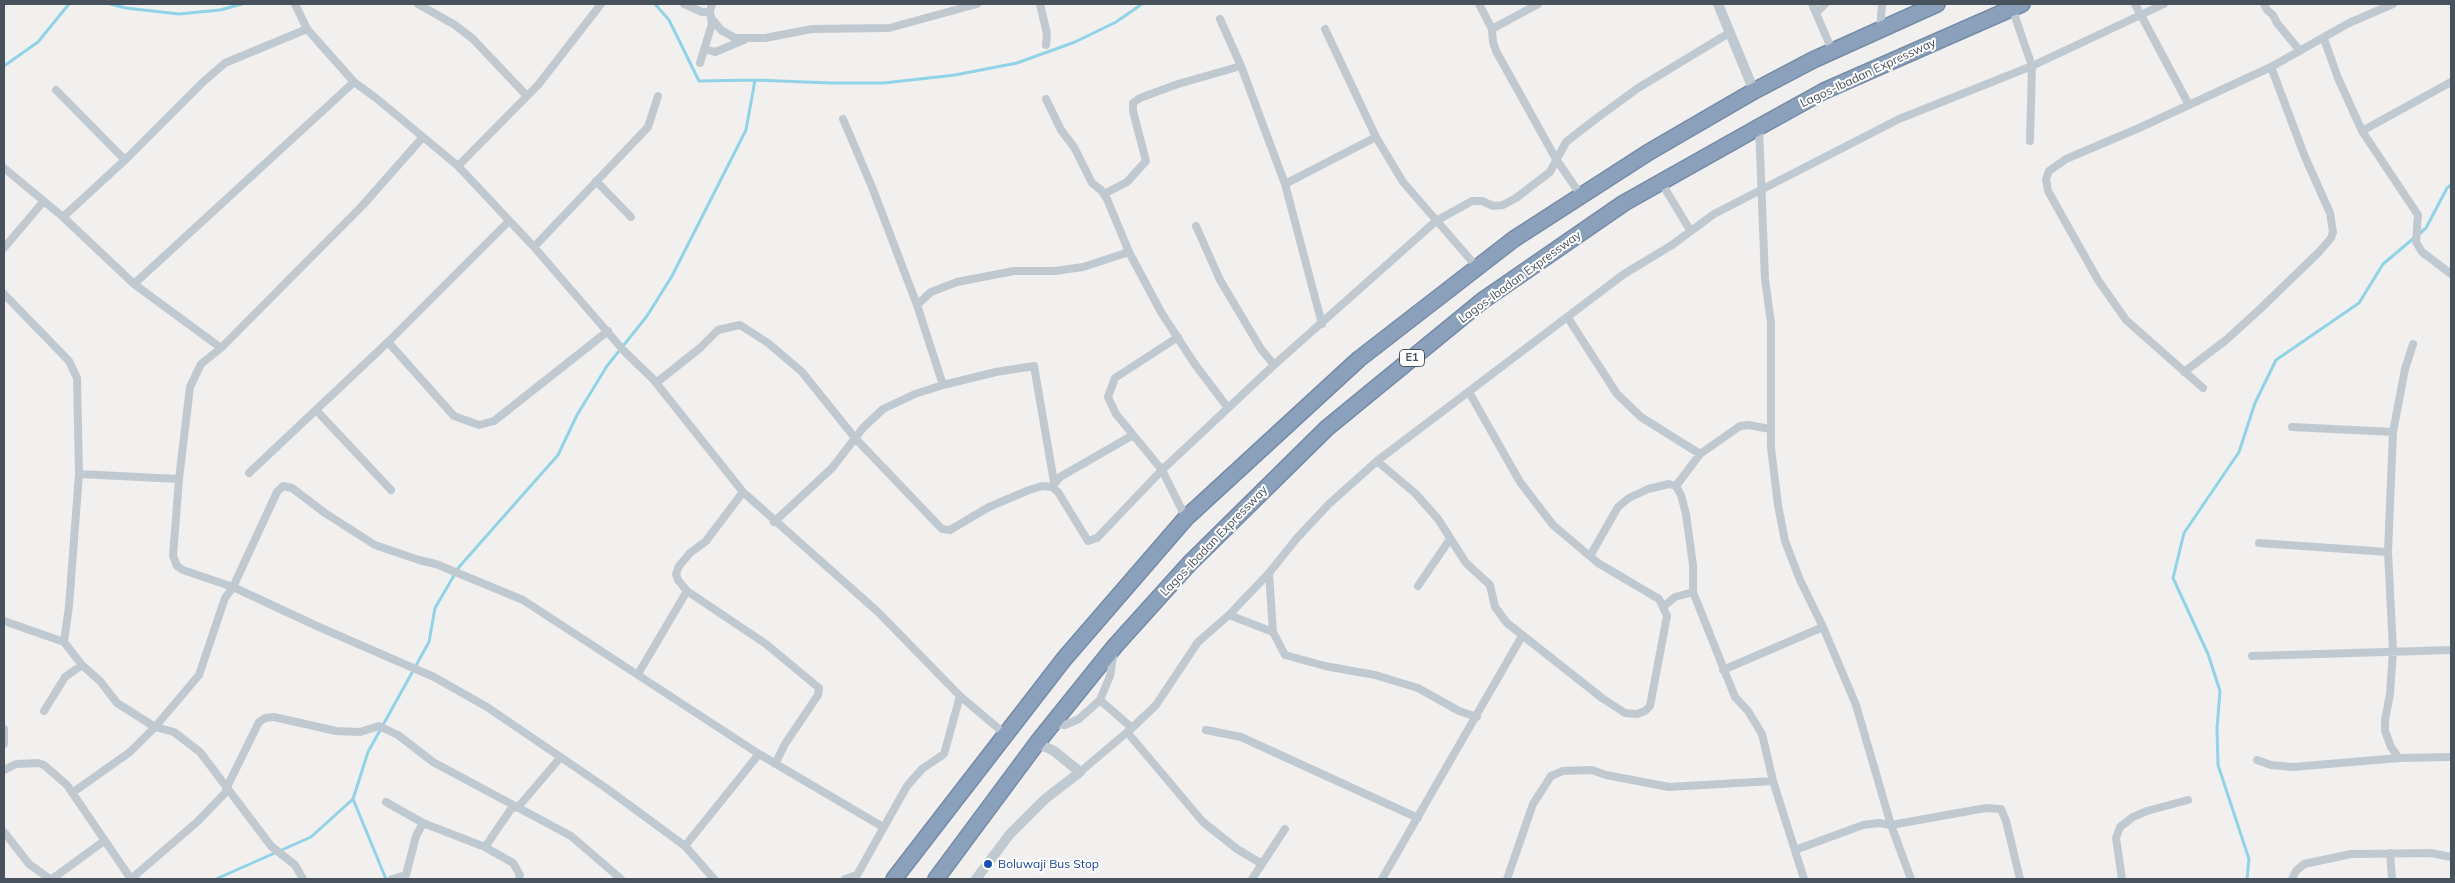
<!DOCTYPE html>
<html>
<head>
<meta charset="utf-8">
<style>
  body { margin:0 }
  #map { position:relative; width:2455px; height:883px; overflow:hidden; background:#f2efef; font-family:Mulish,sans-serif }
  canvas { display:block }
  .frame { position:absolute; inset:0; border:5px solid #48525c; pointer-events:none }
</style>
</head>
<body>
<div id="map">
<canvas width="2455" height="883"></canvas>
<div class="frame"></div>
</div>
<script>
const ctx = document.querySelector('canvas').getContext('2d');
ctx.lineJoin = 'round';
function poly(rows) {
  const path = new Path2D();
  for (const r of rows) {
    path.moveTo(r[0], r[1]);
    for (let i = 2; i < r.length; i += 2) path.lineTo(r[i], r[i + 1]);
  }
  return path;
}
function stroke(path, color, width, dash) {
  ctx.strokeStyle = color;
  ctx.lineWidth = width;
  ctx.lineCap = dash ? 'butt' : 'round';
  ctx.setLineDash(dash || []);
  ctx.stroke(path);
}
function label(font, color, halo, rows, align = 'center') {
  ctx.font = font + ' Mulish,sans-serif';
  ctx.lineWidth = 4;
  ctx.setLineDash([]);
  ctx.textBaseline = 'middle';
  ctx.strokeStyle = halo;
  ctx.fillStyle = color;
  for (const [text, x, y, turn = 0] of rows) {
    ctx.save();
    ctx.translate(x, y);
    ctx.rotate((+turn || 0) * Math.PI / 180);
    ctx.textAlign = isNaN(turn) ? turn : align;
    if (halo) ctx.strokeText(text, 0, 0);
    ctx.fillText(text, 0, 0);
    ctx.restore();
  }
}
stroke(poly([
  [110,4,126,8,179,14,220,10,242,4],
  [655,4,669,20,699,81,755,80,830,83,884,83,955,75,1017,63,1075,42,1116,22,1142,4],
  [4,66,38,42,69,4],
  [2419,234,2426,228,2447,188,2451,185],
  [216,879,311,837,353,799],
  [386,879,353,799,368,752,429,642,435,608,459,567,558,455,577,415,607,366,647,316,672,276,746,130,755,80],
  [2247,879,2249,859,2218,765,2217,728,2220,691,2208,654,2173,578,2184,533,2239,452,2255,403,2276,360,2359,303,2383,264,2414,238]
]), '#90d3e7', 3);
const motorway = poly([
  [894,879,1064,659,1186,518,1359,359,1514,239,1649,152,1754,91,1813,60,1937,4],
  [936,879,1037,743,1115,646,1189,564,1327,428,1482,301,1624,203,1759,127,1824,91,2022,4]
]);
stroke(motorway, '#758ba7', 18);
stroke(poly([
  [295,4,307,29,354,82,376,98,458,166,534,247,624,351,653,379,743,492,878,612,960,696,1005,734],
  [418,4,455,25,473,39,527,96],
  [684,4,702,12,710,12],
  [1040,4,1047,34,1046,45],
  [1479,4,1492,29,1493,42,1496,51,1556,159,1580,194],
  [1812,4,1832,50],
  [2135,4,2189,105],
  [2264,4,2267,10,2273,15,2277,23,2300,51],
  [2012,8,2032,66,2030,141],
  [1817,12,1825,4],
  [1220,19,1241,66,1285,184,1322,324],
  [713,20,721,30,735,38,765,38,812,29,889,28,977,4],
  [1325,29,1376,137,1403,182,1476,266],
  [1492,29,1538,4],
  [1880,29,1882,4],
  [2324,39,2338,78,2362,131,2418,215,2416,242,2422,252,2451,274],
  [705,49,715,52,744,40],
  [700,63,712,24,710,12,712,4],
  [56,90,125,160],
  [1046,99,1061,130,1074,147,1092,183,1101,190,1107,199,1129,252,1161,312,1194,363,1228,408],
  [843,119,872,187,917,305,943,385],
  [1759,127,1765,279,1771,323,1771,448,1778,505,1785,541,1800,580,1823,627,1856,705,1891,825,1911,879],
  [2362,131,2451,82],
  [423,137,362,206,221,348,201,364,190,387,179,479,173,556,177,566,183,570,233,587,319,627,434,677,487,707,606,788,685,846,714,879],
  [458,166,538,85,601,4],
  [4,168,63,217,134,284,221,348],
  [596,181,631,217],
  [1661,182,1690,230],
  [1285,184,1376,137],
  [1104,194,1127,182,1146,161,1133,111,1133,103,1140,98,1178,84,1241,66],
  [63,217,125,160,202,83,225,63,307,29],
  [1196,226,1220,280,1261,349,1274,365],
  [534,247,648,127,658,96],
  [4,248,43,202],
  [134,284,354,82],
  [4,294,69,361,77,378,79,474,69,606,64,642,82,665,65,677,44,711],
  [917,305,931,292,957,282,1014,271,1055,271,1083,267,1129,252],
  [1568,318,1617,394,1641,417,1700,454],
  [1178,337,1115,378,1108,397,1116,414,1162,470,1186,518],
  [388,342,454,416,479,425,494,421,608,331],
  [2184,372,2226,340,2259,310,2319,252,2331,238,2333,232,2330,213,2305,157,2271,67],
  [656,383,700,348,718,330,740,325,768,343,802,372,855,438,942,529,950,530,989,507,1029,490,1042,486,1052,487,1058,492,1088,541,1097,538,1162,470,1274,365,1436,221,1472,201,1482,201,1493,206,1503,205,1516,198,1550,172,1566,142,1593,121,1638,88,1729,33],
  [2203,388,2126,320,2098,280,2048,191,2046,179,2049,171,2066,159,2139,128,2271,67,2349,23,2393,4],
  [316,410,391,490],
  [2292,427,2393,432],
  [1377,461,1416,494,1438,519,1466,563,1490,585,1495,607,1507,623,1602,698,1625,713,1637,714,1645,711,1650,706,1667,616,1662,605,1659,599,1598,563,1553,525,1520,482,1469,392],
  [249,473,388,342,509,221],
  [79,474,179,479],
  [1053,485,1060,477,1133,435],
  [1676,486,1681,495,1686,514,1693,565,1693,592,1735,697,1748,711,1762,734,1773,781,1804,879],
  [743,492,706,541,690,553,679,566,676,574,678,580,687,591,766,644,819,688,818,695,785,744,775,764],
  [774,522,832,468,863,428,883,409,915,394,943,385,996,372,1034,366,1054,482],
  [2259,543,2388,552],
  [1590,556,1618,507,1629,498,1648,489,1669,484,1676,486,1700,454,1740,426,1748,425,1770,429],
  [1269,573,1273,632,1285,655,1325,666,1375,675,1418,688,1459,711,1477,717],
  [1418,586,1450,539],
  [1663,607,1675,597,1693,592],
  [1229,615,1273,632],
  [4,621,64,642],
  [2252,656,2451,650],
  [82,665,100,681,117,703,155,727,174,732,200,752,271,846,295,865,303,879],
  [1723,670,1823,627],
  [638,674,687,591],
  [1100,700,1132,728],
  [1052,724,1065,725,1079,719,1100,700,1110,676,1114,651],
  [4,729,4,744],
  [1206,730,1241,737,1418,818],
  [1127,732,1203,822,1237,849,1262,864],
  [2399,758,2391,747,2385,731,2385,720,2390,694,2393,650,2388,552,2393,432,2405,369,2413,344],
  [2257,760,2271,765,2293,767,2399,758,2451,757],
  [4,770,16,764,38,763,44,765,67,785,131,879],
  [1080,772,1132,728,1156,705,1198,642,1229,615,1269,573,1297,538,1329,504,1377,461,1624,274,1672,245,1714,214,1899,119,2032,66,2164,4],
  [226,789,259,722,265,718,274,717,336,731,360,732,379,726,398,735,433,762,571,836,621,879],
  [72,793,130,752,155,727,199,675,225,598,233,587,277,492,283,486,292,488,325,513,375,545,419,560,436,564,523,600,759,754,883,827],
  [386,802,423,823,485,847,513,863,520,875,519,879],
  [4,832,29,864,50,879],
  [685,846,759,754],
  [485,847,511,809,519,806,560,758],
  [1795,850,1863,825,1879,823,1891,825,1986,808,2001,809,2006,821,2020,879],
  [2390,853,2392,879],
  [52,879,104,841],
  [131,879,197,822,227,791],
  [392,879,406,875,416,836,423,823],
  [845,879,857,875,907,786,922,769,944,754,960,696],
  [1252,879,1285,829],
  [1382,879,1522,636],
  [1507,879,1533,804,1551,776,1563,771,1592,770,1606,775,1669,787,1773,781],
  [2122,879,2116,838,2120,827,2133,817,2147,811,2188,800],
  [2292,879,2296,871,2304,864,2351,854,2431,853,2451,857]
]), '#c1c9d0', 8);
stroke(poly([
  [1718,4,1754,91],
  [976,879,1010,834,1045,799,1080,772,1054,751,1037,743]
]), '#c1c9d0', 10);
stroke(motorway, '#8aa0bb', 15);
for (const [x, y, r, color] of [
  [988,864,5,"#1a4fb4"]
]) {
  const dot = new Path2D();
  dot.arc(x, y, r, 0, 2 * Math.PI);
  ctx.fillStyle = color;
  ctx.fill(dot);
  stroke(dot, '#fff', 2);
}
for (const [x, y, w] of [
  [1412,358,25]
]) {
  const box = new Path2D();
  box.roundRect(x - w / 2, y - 8.5, w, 17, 4);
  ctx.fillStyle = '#fff';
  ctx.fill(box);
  stroke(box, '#48525c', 1);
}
label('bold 11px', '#48525c', null, [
  ["E1",1412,358]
]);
label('12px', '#48525c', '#fff', [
  ["Lagos-Ibadan Expressway",1868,73,-25],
  ["Lagos-Ibadan Expressway",1520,277,-36],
  ["Lagos-Ibadan Expressway",1214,541,-46]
]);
label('12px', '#164399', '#fff', [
  ["Boluwaji Bus Stop",998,864]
], 'left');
</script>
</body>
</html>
